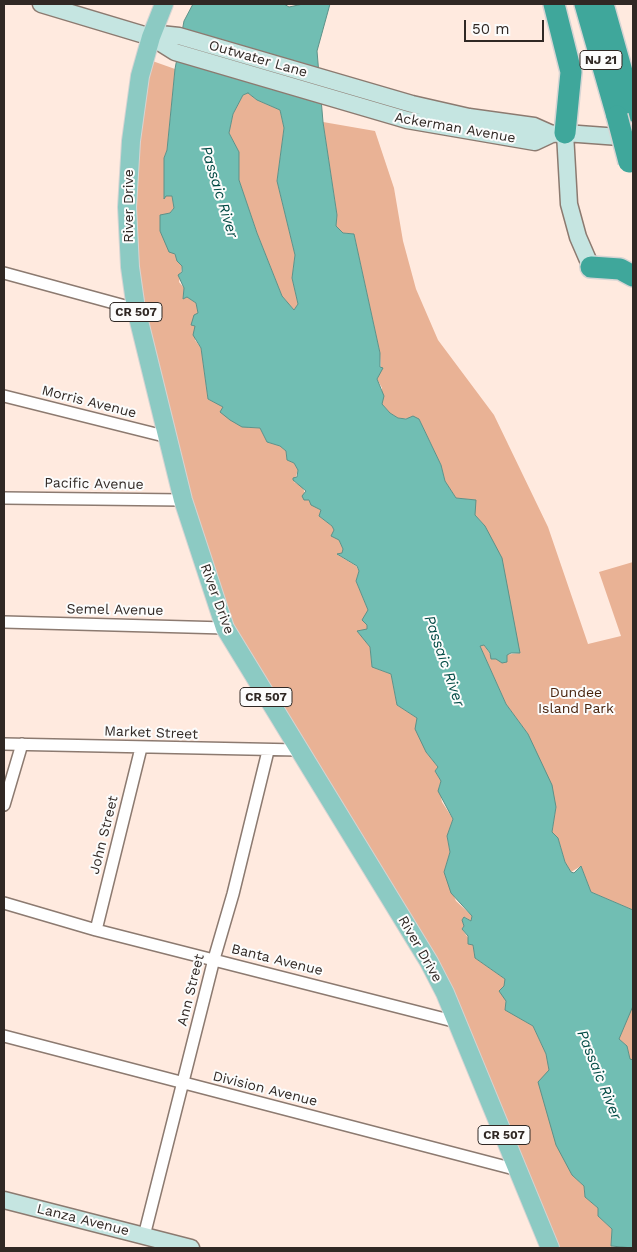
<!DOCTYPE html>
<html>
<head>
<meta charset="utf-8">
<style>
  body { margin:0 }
  #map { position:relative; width:637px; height:1252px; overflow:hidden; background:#ffeadf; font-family:"Work Sans",sans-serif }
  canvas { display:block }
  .frame { position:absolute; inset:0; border:5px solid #302824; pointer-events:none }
  .scale { position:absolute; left:464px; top:20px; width:80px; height:22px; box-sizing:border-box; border:2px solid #302824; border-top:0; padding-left:6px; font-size:15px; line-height:18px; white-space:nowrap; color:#302824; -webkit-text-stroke:4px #fcfcfc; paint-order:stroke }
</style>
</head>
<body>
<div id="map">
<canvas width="637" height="1252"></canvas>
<div class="frame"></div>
<div class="scale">50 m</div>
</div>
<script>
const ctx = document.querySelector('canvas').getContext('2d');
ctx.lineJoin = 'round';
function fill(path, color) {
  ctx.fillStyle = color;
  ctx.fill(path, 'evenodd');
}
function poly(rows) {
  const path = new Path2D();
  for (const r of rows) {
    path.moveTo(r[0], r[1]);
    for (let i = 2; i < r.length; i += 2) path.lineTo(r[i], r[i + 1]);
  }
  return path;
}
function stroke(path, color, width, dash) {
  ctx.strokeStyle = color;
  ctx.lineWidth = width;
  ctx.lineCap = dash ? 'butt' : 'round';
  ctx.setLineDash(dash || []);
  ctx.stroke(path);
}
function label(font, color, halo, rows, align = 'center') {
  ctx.font = font + ' "Work Sans",sans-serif';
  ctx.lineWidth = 4;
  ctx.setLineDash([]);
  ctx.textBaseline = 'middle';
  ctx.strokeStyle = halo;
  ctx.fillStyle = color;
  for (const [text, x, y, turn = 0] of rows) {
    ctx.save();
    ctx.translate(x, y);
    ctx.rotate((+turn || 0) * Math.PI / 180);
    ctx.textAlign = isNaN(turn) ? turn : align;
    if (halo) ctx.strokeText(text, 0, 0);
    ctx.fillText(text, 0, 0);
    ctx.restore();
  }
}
fill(poly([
  [144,58,175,69,167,150,164,158,166,196,172,196,174,208,170,213,164,215,160,231,182,266,179,282,184,288,183,299,187,297,196,303,198,313,191,325,195,326,195,340,201,348,208,399,220,405,249,428,260,428,267,442,280,446,286,451,287,460,294,463,298,470,294,482,303,487,305,495,312,505,321,510,319,516,332,526,334,530,333,537,339,540,343,549,342,553,338,555,356,566,359,571,356,581,368,610,367,630,358,631,370,647,372,667,391,674,397,705,417,718,426,752,438,767,435,771,441,781,439,787,442,802,453,819,447,837,450,852,444,872,456,901,472,916,471,921,465,917,462,920,464,926,462,929,473,945,475,958,505,979,506,1010,533,1026,546,1054,572,1175,584,1186,585,1197,598,1208,598,1216,612,1229,611,1246,615,1248,550,1248,457,1022,225,628,130,267],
  [248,93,257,100,280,110,284,128,277,181,295,255,292,278,298,304,294,310,282,296,257,233,239,180,239,152,229,133,233,114,243,95],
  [323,122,375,131,394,188,403,241,416,289,438,340,494,415,548,527,588,644,621,636,599,572,633,562,633,910,591,892,581,866,571,872,565,862,558,838,552,832,556,807,528,734,506,704,480,646,484,645,492,657,519,653,485,526,475,515,475,500,456,498,445,481,441,465,419,419,398,418,390,413,382,404,382,388,377,379,381,368,380,353,354,234,343,233,336,226,337,215],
  [632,1006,633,1006,633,1060,630,1060,627,1046,619,1039]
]), '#e9b295');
const water = poly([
  [193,4,284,4,289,7,303,4,330,4,317,51,323,122,337,215,336,226,343,233,354,234,380,353,380,367,383,368,377,379,384,396,382,404,390,413,398,418,406,419,413,416,419,419,441,465,445,481,456,498,476,500,475,515,485,526,502,558,520,653,511,653,507,655,507,662,502,663,496,659,491,659,490,653,484,645,480,646,506,704,528,734,552,785,556,807,552,832,558,838,565,862,571,872,574,873,581,866,591,892,633,910,633,1006,619,1039,627,1046,630,1059,633,1060,633,1248,611,1246,612,1229,598,1216,598,1208,585,1197,584,1186,572,1175,556,1145,538,1082,549,1070,546,1054,533,1026,505,1010,506,1001,499,991,504,986,505,979,475,958,473,945,468,944,468,936,462,929,464,926,462,920,464,917,471,921,472,916,451,893,444,872,450,852,447,836,453,819,438,791,441,781,435,771,438,767,426,752,415,729,417,718,397,705,391,674,372,667,370,647,357,631,367,629,367,625,362,620,368,610,356,581,359,571,357,566,337,554,342,553,343,549,339,540,331,536,334,530,332,526,319,516,321,510,311,505,309,500,304,500,302,496,306,491,293,480,293,478,297,477,298,470,294,463,287,460,286,451,280,446,267,442,260,428,242,427,230,420,220,412,223,407,208,399,201,348,193,335,195,326,191,325,194,315,198,313,196,303,187,297,183,299,184,288,178,275,182,272,182,266,177,261,175,254,169,252,160,231,160,215,170,213,174,208,172,196,166,196,164,199,164,158,167,150,175,69,184,21,193,4],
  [248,93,257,100,280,110,284,128,277,181,295,255,292,278,298,304,294,310,282,296,257,233,239,180,239,152,229,133,233,114,243,95,248,93]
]);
fill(water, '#71beb3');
stroke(water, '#5e9188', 1);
const street = poly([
  [4,273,136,309],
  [4,396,168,437],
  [4,498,183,500],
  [4,622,225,628],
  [4,744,298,750],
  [4,805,22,744],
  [4,903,96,930,457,1022],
  [96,930,141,748],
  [4,1036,518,1170],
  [144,1236,214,959,233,894,268,751]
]);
const secondary = poly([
  [41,4,151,37,175,52,407,120,535,142,552,134,565,133,633,138],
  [151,37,160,34,179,36,412,104,469,117,534,126,552,134],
  [565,133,569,204,578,237,591,267],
  [4,1200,191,1248]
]);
const primary = poly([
  [164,4,151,37,140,76,131,141,127,207,130,267,136,309,183,500,225,628,429,962,445,993,550,1248]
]);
const highway = poly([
  [554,4,571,72,565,133],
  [585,4,617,116],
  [603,4,633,111],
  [591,267,620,269,633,276]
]);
stroke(street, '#8c7a70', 14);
stroke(secondary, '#8c7a70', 19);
stroke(primary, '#d6d4d3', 20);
stroke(highway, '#d6d4d3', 24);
stroke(street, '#fff', 11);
stroke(secondary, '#c5e5e1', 16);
stroke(primary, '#8ccac3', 18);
stroke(highway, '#3fa79b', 21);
const highwayBridge = poly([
  [617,116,629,162]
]);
stroke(highwayBridge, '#d6d4d3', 24, []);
stroke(highwayBridge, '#3fa79b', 21);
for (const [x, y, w] of [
  [601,60,42],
  [136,312,52],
  [266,697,52],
  [504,1135,52]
]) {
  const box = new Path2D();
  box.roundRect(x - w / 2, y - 9.5, w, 19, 4);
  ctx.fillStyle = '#fcfcfc';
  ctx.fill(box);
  stroke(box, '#302824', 1);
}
label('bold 12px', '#302824', null, [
  ["NJ 21",601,60],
  ["CR 507",136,312],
  ["CR 507",266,697],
  ["CR 507",504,1135]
]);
label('14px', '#302824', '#fcfcfc', [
  ["Outwater Lane",258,59,16],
  ["Ackerman Avenue",455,128,10],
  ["River Drive",129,206,-90],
  ["Morris Avenue",89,402,14],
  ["Pacific Avenue",94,484,1],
  ["River Drive",217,599,70],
  ["Semel Avenue",115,610,1],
  ["Market Street",151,733,2],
  ["John Street",104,835,-76],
  ["River Drive",420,949,60],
  ["Banta Avenue",277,960,14],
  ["Ann Street",191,990,-76],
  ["Division Avenue",265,1089,14],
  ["Lanza Avenue",83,1220,14]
]);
label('14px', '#47220c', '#fcfcfc', [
  ["Dundee",576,693],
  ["Island Park",576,709]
]);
label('italic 15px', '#014a44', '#fcfcfc', [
  ["Passaic River",219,192,73],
  ["Passaic River",444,661,71],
  ["Passaic River",599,1075,68]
]);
</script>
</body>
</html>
